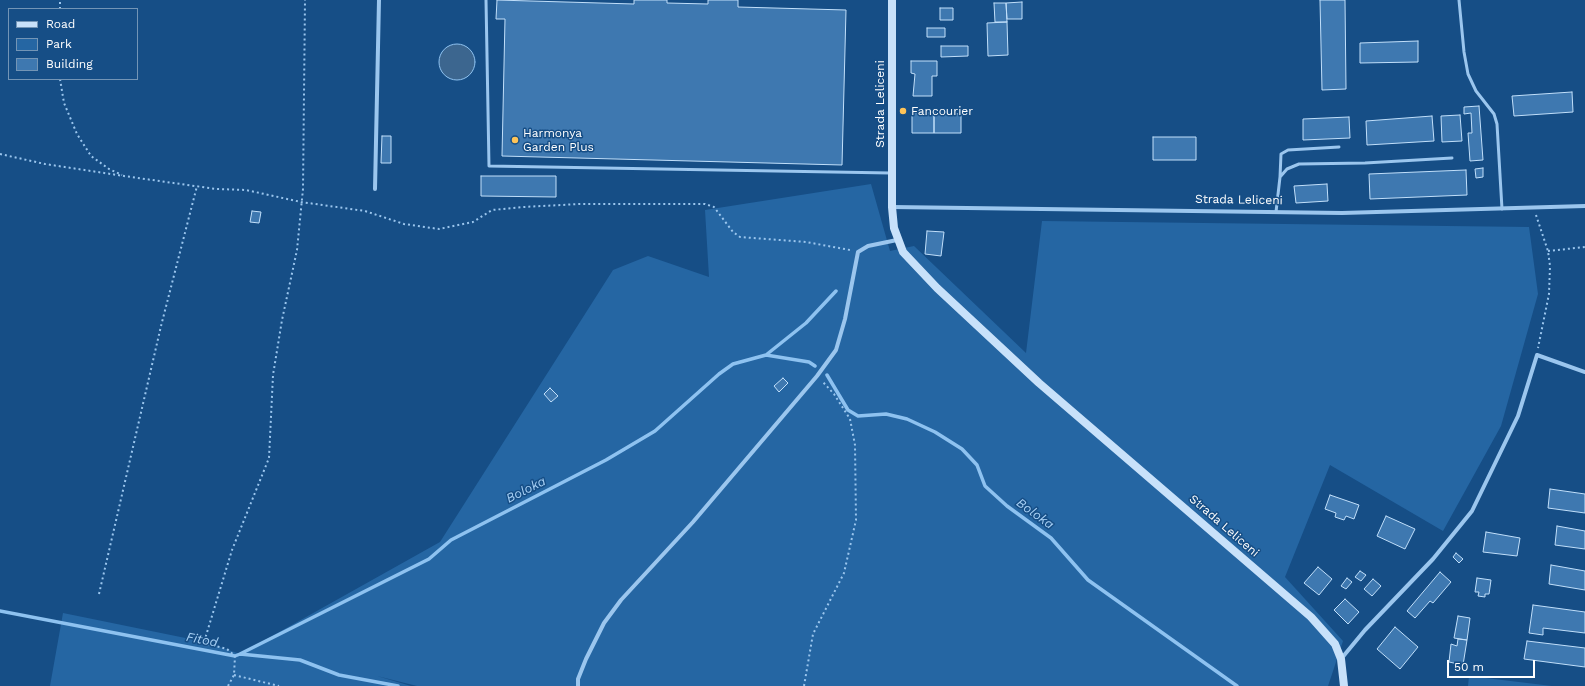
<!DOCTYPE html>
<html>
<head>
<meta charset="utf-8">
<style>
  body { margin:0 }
  #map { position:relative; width:1585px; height:686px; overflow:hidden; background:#164e86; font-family:"Work Sans",sans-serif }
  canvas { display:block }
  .legend { position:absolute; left:8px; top:8px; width:130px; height:72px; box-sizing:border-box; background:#164e86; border:1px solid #7395b6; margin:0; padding:5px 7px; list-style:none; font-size:12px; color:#fff }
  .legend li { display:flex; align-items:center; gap:8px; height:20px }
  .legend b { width:20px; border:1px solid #7395b6 }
  .scale { position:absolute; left:1447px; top:660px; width:88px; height:18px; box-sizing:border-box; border:2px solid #fff; border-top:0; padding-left:5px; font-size:12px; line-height:14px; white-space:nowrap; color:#fff; -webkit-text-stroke:3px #164e86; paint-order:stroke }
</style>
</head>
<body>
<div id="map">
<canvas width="1585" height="686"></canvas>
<ul class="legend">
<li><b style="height:5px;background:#c8e1fa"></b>Road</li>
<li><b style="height:11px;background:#2566a3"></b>Park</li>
<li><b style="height:11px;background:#3e78b0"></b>Building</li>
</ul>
<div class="scale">50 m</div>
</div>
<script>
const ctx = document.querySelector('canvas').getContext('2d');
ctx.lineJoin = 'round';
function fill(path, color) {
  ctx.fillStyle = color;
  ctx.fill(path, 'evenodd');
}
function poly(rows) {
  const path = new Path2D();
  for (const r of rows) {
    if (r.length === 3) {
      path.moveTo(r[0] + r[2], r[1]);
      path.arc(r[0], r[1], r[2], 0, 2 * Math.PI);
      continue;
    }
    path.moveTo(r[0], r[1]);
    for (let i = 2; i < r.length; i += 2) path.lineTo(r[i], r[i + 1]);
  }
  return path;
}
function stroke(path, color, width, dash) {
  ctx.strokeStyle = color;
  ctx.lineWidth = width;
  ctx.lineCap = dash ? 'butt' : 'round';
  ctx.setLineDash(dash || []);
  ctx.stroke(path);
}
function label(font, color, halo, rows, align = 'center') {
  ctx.font = font + ' "Work Sans",sans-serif';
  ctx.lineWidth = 3;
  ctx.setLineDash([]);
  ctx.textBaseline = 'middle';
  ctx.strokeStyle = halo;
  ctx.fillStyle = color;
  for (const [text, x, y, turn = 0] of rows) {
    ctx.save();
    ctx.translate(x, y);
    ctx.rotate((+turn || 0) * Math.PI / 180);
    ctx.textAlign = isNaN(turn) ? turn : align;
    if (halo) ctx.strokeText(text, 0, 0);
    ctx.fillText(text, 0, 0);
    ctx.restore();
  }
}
fill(poly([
  [871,184,890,251,914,246,1026,353,1042,221,1529,227,1538,294,1501,426,1443,531,1330,465,1285,577,1343,641,1328,686,417,686,377,676,411,686,50,686,63,613,205,642,240,654,440,542,613,270,648,256,709,277,705,210],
  [1469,676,1552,686,1468,686]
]), '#2566a3');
const water = poly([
  [457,62,18]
]);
fill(water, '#3c668f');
stroke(water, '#8ec2f0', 1);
stroke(poly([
  [766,355,806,323,836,291],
  [827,375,848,410,858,416,886,414,907,419,935,432,962,449,977,465,985,486,1007,506,1051,538,1088,580,1237,686],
  [0,611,235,656,240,654,300,660,339,675,398,686],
  [240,654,429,559,451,540,606,460,655,431,719,374,733,364,766,355,809,362,815,366]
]), '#8ec2f0', 3.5);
const building = poly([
  [497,0,634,4,634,0,667,0,667,3,708,4,708,0,738,0,738,7,846,10,842,165,502,156,505,19,496,19,497,0],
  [1320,0,1345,0,1346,89,1322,90,1320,0],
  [1022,2,1022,19,1007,19,1006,3,1022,2],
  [994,3,1006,3,1007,22,995,22,994,3],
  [940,8,953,8,953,20,940,20,940,8],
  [1007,22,1008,55,988,56,987,23,1007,22],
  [927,28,945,28,945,37,927,37,927,28],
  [1418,41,1418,62,1360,63,1360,43,1418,41],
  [941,46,968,46,968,56,941,57,941,46],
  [911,61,937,61,937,76,932,76,932,96,913,96,915,74,911,73,911,61],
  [1572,92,1573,112,1514,116,1512,96,1572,92],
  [1479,106,1483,160,1470,161,1468,133,1472,133,1471,113,1464,114,1464,107,1479,106],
  [912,113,934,113,934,133,912,133,912,113],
  [934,113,961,114,961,133,934,133,934,113],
  [1460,115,1462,141,1442,142,1441,116,1460,115],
  [1432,116,1434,141,1367,145,1366,121,1432,116],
  [1349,117,1350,138,1303,140,1303,119,1349,117],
  [382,136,391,136,391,163,381,163,382,136],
  [1153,137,1196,137,1196,160,1153,160,1153,137],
  [1483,168,1483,177,1476,178,1475,169,1483,168],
  [1466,170,1467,195,1370,199,1369,174,1466,170],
  [481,176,556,176,556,197,481,196,481,176],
  [1327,184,1328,201,1296,203,1294,186,1327,184],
  [252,211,261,212,259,223,250,222,252,211],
  [927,231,944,232,941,256,925,254,927,231],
  [783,378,788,383,779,392,774,386,783,378],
  [550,388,558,396,551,402,544,394,550,388],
  [1550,489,1585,494,1585,513,1548,508,1550,489],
  [1330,495,1359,505,1354,519,1346,516,1344,520,1335,517,1336,513,1325,509,1330,495],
  [1386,516,1415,529,1405,549,1377,536,1386,516],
  [1557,526,1585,531,1585,549,1555,545,1557,526],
  [1486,532,1520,538,1517,556,1483,552,1486,532],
  [1456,553,1463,559,1459,563,1453,557,1456,553],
  [1551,565,1585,571,1585,590,1549,584,1551,565],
  [1318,567,1332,579,1319,595,1304,583,1318,567],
  [1360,571,1366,575,1361,581,1355,577,1360,571],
  [1440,572,1451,582,1433,603,1430,601,1415,618,1407,611,1440,572],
  [1347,578,1352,582,1346,589,1341,586,1347,578],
  [1477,578,1491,580,1489,594,1485,594,1485,597,1478,596,1479,592,1475,592,1477,578],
  [1373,579,1381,586,1372,596,1364,589,1373,579],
  [1345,599,1359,612,1348,624,1334,610,1345,599],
  [1533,605,1585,612,1585,633,1543,628,1543,635,1529,633,1533,605],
  [1458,616,1470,618,1467,640,1454,638,1458,616],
  [1395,627,1418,647,1400,669,1377,649,1395,627],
  [1458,639,1467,640,1463,665,1449,662,1451,644,1457,646,1458,639],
  [1527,641,1585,648,1585,667,1524,659,1527,641]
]);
fill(building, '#3e78b0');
stroke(building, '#c1dffa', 1);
stroke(poly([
  [60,9,60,0],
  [60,79,64,103,77,134,91,156,109,169,122,175],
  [0,154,45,164,124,176,216,189,246,190,301,202,365,211,404,224,439,229,473,222,492,210,523,207,580,204,705,204,714,207,733,232,740,237,806,242,850,250],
  [1536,215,1548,251,1550,266,1549,294,1538,348],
  [1548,251,1585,247],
  [99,594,161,326,197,186],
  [234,675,279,686],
  [228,686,234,675,235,656,227,649,208,644,205,639,232,550,269,458,273,375,282,320,297,250,303,189,305,0],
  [804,686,813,634,844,573,856,520,855,445,850,419,834,394,822,381]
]), '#9bc6ee', 2, [2, 3]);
stroke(poly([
  [486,0,489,166,890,173],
  [1459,0,1464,52,1468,74,1476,91,1494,114,1497,124,1502,209],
  [1280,177,1281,154,1288,150,1339,147],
  [1276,212,1280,177,1287,169,1299,164,1365,163,1452,158]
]), '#9bc6ee', 3);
stroke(poly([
  [375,189,379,0],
  [892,207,1342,213,1585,206],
  [1341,659,1365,630,1433,559,1472,511,1518,416,1537,355,1585,372],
  [578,686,578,679,586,659,604,623,621,600,693,522,817,376,836,350,845,319,858,252,868,246,897,240]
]), '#9bc6ee', 4);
stroke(poly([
  [892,0,892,207,894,228,903,252,937,288,1039,383,1311,617,1335,644,1341,659,1344,686]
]), '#c8e1fa', 8);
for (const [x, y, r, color] of [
  [903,111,4,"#ffc458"],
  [515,140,4,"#ffc458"]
]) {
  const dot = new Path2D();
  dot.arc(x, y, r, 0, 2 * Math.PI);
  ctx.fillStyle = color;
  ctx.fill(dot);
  stroke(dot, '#164e86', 1.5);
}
label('12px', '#fff', '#164e86', [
  ["Strada Leliceni",880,104,-90],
  ["Strada Leliceni",1239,200,1],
  ["Strada Leliceni",1224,526,41]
]);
label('12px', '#fff', '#164e86', [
  ["Fancourier",911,111],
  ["Harmonya",523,133],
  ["Garden Plus",523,147]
], 'left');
label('italic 13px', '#a7d0f5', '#164e86', [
  ["Boloka",526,490,-27],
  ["Boloka",1035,514,36],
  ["Fitod",202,640,11]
]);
</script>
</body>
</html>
